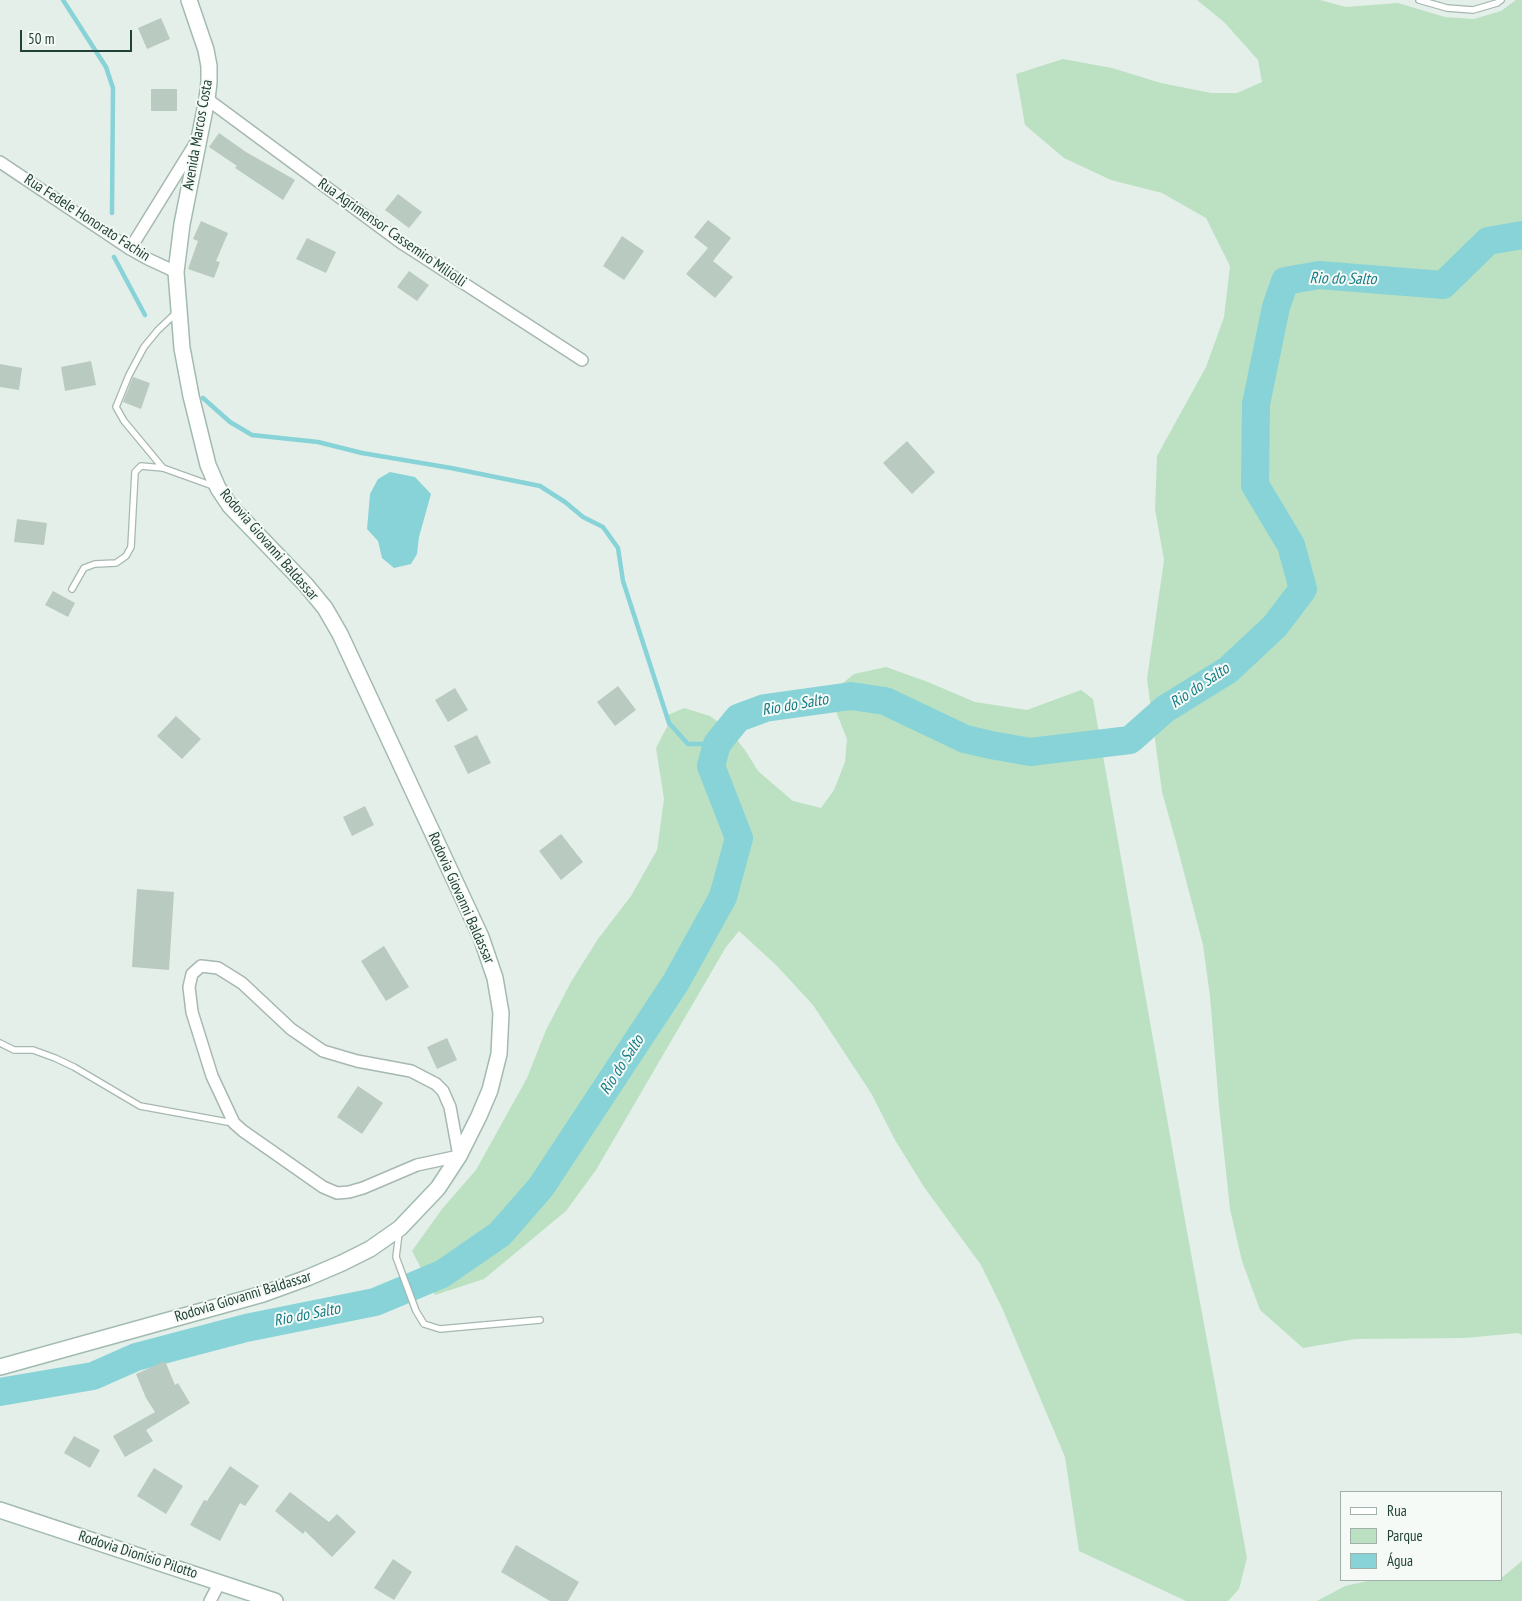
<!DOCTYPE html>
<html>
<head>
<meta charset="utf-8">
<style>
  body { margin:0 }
  #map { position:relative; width:1522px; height:1601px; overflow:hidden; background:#e4efe9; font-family:"PT Sans Narrow",sans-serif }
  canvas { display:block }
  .legend { position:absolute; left:1340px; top:1491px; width:162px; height:90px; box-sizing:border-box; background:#f5faf7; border:1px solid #a0b0aa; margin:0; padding:6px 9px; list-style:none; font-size:15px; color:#214236 }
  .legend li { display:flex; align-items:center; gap:10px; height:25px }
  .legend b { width:25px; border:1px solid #a0b0aa }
  .scale { position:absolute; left:20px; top:30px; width:112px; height:22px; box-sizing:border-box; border:2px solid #214236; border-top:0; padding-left:6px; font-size:15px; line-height:18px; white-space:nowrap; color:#214236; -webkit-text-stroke:4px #f5faf7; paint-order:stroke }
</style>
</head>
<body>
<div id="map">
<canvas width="1522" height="1601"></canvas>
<ul class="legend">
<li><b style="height:6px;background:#fff"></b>Rua</li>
<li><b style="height:14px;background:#bbe1c2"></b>Parque</li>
<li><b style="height:14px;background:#87d3d8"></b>Água</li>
</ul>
<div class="scale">50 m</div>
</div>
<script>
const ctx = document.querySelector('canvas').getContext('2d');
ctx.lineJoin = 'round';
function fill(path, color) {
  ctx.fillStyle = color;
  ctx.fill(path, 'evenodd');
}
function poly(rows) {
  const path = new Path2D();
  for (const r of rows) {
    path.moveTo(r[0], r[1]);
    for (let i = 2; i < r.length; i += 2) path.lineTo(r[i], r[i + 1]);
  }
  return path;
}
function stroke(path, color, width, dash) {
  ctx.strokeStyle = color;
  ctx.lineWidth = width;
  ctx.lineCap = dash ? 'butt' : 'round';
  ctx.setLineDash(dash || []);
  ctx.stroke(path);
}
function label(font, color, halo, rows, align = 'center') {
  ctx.font = font + ' "PT Sans Narrow",sans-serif';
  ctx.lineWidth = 4;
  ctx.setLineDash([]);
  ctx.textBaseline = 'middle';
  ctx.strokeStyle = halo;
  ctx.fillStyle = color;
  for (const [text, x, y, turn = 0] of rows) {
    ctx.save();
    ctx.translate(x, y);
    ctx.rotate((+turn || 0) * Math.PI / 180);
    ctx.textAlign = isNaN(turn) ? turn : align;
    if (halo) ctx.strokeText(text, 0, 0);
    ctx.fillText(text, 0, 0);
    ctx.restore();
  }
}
fill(poly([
  [1197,0,1320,0,1346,7,1398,3,1445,17,1474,19,1501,11,1516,0,1522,0,1522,1335,1518,1333,1465,1338,1355,1339,1303,1348,1260,1310,1242,1261,1230,1209,1219,1106,1210,996,1203,945,1176,842,1162,792,1147,679,1164,560,1155,509,1157,456,1206,367,1224,317,1230,266,1206,218,1162,193,1111,180,1064,158,1025,125,1016,74,1063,59,1112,68,1161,83,1211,93,1237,93,1262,82,1258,60,1224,22],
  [886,667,928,682,975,702,1027,710,1081,690,1093,699,1186,1226,1247,1558,1239,1589,1228,1601,1186,1601,1079,1551,1065,1457,1003,1310,981,1265,924,1187,895,1140,871,1093,813,1005,777,966,739,931,726,947,596,1170,566,1211,484,1279,435,1295,412,1251,442,1209,476,1170,527,1078,546,1030,571,982,598,939,631,896,657,850,664,799,656,748,669,723,668,715,684,708,710,716,729,730,745,750,758,771,793,801,821,808,834,790,845,762,847,739,835,709,837,688,854,674],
  [1522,1561,1522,1601,1317,1601,1345,1586,1372,1580,1499,1580]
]), '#bbe1c2');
fill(poly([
  [390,472,415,477,431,494,419,537,417,554,411,564,394,568,382,558,378,541,367,529,370,494,378,479]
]), '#87d3d8');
stroke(poly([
  [63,0,106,67,113,88,112,213],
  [114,257,145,315],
  [203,398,230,422,252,435,318,442,362,453,451,468,540,486,565,502,583,517,603,527,618,548,623,581,669,723,688,744,717,744]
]), '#87d3d8', 4.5);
stroke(poly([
  [0,1392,93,1376,136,1357,246,1328,375,1302,442,1274,500,1234,541,1187,676,982,723,897,739,838,711,766,717,744,738,718,765,708,851,696,885,701,965,739,991,745,1030,752,1130,740,1165,709,1228,670,1275,626,1303,589,1291,545,1255,485,1256,404,1276,307,1285,281,1319,275,1443,285,1488,241,1522,235]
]), '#87d3d8', 28);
fill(poly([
  [161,18,170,39,147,49,138,28],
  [151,89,177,89,177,111,151,111],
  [219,133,246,152,295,180,283,200,235,168,237,166,209,147],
  [398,194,422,212,409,228,385,210],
  [708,220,731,238,713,261,733,277,715,298,686,274,708,248,694,237],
  [201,221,228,233,216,261,220,262,214,278,188,269,198,241,193,239],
  [622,236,644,251,624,280,603,266],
  [307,238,336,252,326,273,296,259],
  [409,271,429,285,417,301,397,287],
  [91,361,96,385,65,391,61,367],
  [0,364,22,368,19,390,0,387],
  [133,377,150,383,141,409,123,402],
  [907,441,935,472,912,494,883,463],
  [17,519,47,523,44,545,14,542],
  [53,591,75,603,68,617,45,605],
  [618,686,636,710,615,726,597,702],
  [455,688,468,710,448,722,435,700],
  [176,716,201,739,182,759,157,736],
  [477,735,491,763,468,774,454,746],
  [365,806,374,825,352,836,343,817],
  [561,834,583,862,561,880,539,851],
  [137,889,174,892,169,970,132,967],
  [384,946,409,987,386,1001,361,961],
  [447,1038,457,1060,437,1069,427,1047],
  [358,1086,383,1103,362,1134,337,1117],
  [165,1361,175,1385,178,1383,190,1403,146,1430,153,1441,125,1457,113,1436,155,1412,146,1398,136,1374],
  [74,1436,100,1450,90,1468,64,1453],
  [230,1466,259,1486,245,1506,240,1503,220,1541,190,1525,204,1500,207,1501],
  [154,1468,183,1486,166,1514,137,1496],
  [290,1492,329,1522,337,1514,356,1532,332,1557,305,1531,303,1534,275,1511],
  [516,1545,579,1582,568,1601,550,1601,501,1572],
  [393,1559,412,1572,394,1600,374,1588]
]), '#b9cac1');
const lane = poly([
  [1419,0,1447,8,1473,10,1497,3,1501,0],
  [163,468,124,421,116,407,129,375,144,347,158,330,177,312],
  [72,589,84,568,95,564,116,563,126,556,131,547,135,472,141,466,163,468,213,486],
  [0,1043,14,1050,33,1050,55,1058,74,1067,140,1106,233,1123],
  [399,1233,396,1257,416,1311,424,1324,440,1329,540,1320]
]);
const street = poly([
  [207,99,403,244,582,360],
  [0,162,130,249,148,259,176,272],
  [130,249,195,144],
  [201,966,218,968,242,983,291,1029,323,1051,357,1061,411,1071,436,1084,443,1091,450,1107,459,1156,417,1165,363,1188,349,1192,337,1193,323,1187,243,1131,234,1123,212,1076,192,1012,189,987,192,974,201,966],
  [210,1601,220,1582]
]);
const secondary = poly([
  [0,1367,263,1294,307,1278,342,1263,370,1249,400,1228,438,1188,459,1156,479,1116,490,1090,499,1054,501,1013,495,978,481,937,340,634,325,608,306,585,230,506,218,488,208,465,191,396,182,348,176,272,182,224,207,99,209,82,209,66,206,50,189,0],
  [0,1510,275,1601]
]);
stroke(lane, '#a6b8b0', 8);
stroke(street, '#a6b8b0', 14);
stroke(secondary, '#a1bbb0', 18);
stroke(lane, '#fff', 5.5);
stroke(street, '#fff', 11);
stroke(secondary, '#fff', 15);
label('15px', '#214236', '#f5faf7', [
  ["Avenida Marcos Costa",198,135,-80],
  ["Rua Fedele Honorato Fachin",87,218,33],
  ["Rua Agrimensor Cassemiro Miliolli",392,233,35],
  ["Rodovia Giovanni Baldassar",269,545,49],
  ["Rodovia Giovanni Baldassar",461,898,66],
  ["Rodovia Giovanni Baldassar",243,1297,-17],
  ["Rodovia Dionísio Pilotto",138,1555,18]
]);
label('italic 16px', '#157c84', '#f5faf7', [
  ["Rio do Salto",1343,279,1],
  ["Rio do Salto",1200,686,-34],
  ["Rio do Salto",795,705,-10],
  ["Rio do Salto",622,1065,-57],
  ["Rio do Salto",307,1315,-11]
]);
</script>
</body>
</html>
